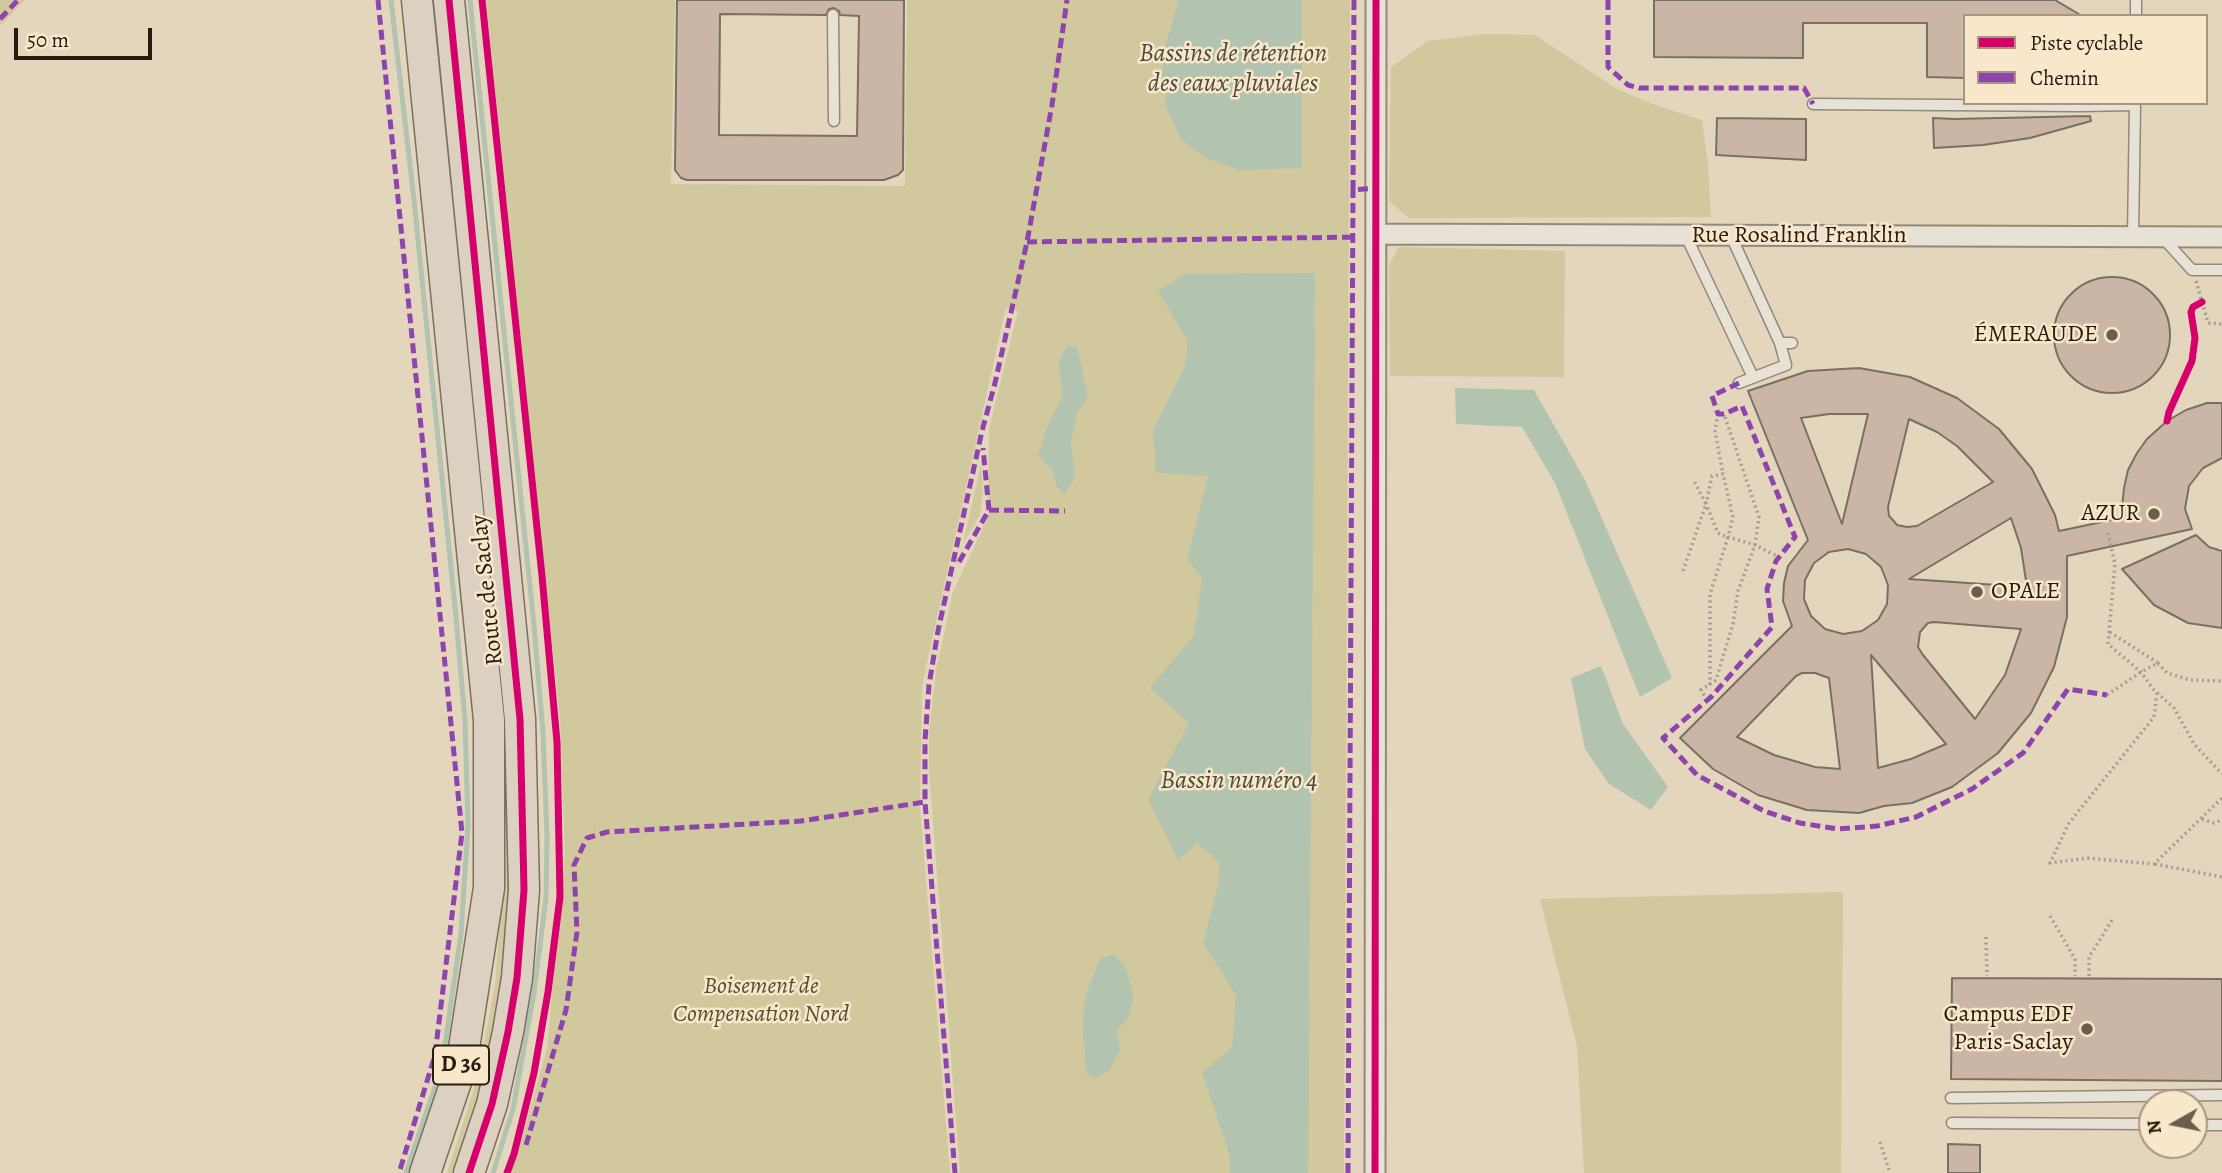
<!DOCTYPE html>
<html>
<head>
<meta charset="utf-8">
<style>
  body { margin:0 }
  #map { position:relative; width:2222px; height:1173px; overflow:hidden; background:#e4d6bd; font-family:Alegreya,serif }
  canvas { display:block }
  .legend { position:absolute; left:1963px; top:14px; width:245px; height:91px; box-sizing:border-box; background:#f8e7ca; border:2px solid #a5967f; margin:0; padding:9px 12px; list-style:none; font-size:21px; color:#291c0e }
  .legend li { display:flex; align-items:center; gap:14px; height:35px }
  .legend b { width:35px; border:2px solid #a5967f }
  .north { position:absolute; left:2138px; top:1089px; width:70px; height:70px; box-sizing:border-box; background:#f8e7ca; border:2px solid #a5967f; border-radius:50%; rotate:261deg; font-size:19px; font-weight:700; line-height:28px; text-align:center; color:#291c0e }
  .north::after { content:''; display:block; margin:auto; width:24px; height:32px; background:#6a5d4b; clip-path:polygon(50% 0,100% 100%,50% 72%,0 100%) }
  .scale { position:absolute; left:14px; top:28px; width:138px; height:32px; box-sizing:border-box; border:4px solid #291c0e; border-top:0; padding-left:9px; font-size:21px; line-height:24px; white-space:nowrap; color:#291c0e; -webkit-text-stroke:5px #f8e7ca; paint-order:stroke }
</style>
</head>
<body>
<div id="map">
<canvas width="2222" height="1173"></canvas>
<ul class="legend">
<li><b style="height:9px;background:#d6006c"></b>Piste cyclable</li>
<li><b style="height:9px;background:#8e44ad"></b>Chemin</li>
</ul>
<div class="north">N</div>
<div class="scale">50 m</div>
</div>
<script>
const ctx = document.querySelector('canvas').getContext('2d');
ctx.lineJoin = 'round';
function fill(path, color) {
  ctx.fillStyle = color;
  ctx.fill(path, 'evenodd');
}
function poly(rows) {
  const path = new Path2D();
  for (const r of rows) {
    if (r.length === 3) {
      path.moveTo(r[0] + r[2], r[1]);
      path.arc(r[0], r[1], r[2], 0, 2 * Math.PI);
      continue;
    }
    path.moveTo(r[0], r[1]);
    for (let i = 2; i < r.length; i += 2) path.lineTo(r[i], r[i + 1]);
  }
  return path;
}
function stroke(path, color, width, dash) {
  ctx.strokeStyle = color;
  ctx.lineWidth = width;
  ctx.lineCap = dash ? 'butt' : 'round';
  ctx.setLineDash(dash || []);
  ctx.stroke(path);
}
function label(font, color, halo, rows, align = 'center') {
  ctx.font = font + ' Alegreya,serif';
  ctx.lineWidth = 5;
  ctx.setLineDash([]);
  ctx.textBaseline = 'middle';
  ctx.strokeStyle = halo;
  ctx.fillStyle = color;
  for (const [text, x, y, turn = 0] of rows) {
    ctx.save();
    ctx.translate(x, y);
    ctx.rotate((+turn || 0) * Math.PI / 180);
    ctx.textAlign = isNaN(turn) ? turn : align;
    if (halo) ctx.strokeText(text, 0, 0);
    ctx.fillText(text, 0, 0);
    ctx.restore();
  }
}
fill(poly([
  [0,0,25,0,0,26],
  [428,0,438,0,504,658,514,859,500,1019,459,1173,447,1173,474,1089,484,1044,495,985,502,894],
  [486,0,675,0,671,184,905,186,907,0,1350,0,1344,1173,960,1173,929,770,929,731,936,671,953,592,988,517,989,429,1018,311,1006,307,922,685,920,807,950,1173,510,1173,519,1148,547,1048,565,852,560,721],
  [1485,34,1535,35,1617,89,1652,104,1702,120,1708,164,1711,217,1409,218,1389,201,1391,67,1428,41],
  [1398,247,1565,251,1564,377,1390,376,1389,266],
  [981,464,983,490,980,515,963,544],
  [1843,892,1841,1173,1584,1173,1577,1046,1540,899]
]), '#d1c89e');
fill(poly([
  [1179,0,1302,0,1302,168,1239,170,1206,158,1181,139,1167,109,1162,75,1164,49],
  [1315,273,1308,1173,1230,1173,1230,1156,1202,1073,1232,1047,1236,995,1203,943,1218,886,1220,863,1197,843,1178,860,1148,800,1189,723,1150,688,1194,635,1202,578,1187,559,1208,476,1156,473,1153,431,1185,366,1188,341,1158,291,1185,274],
  [1067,346,1077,347,1088,397,1077,412,1071,443,1075,478,1064,494,1057,487,1052,470,1038,455,1048,425,1063,395,1058,362],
  [1455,388,1534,390,1585,480,1672,678,1640,697,1555,483,1522,427,1456,424],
  [1601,666,1623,724,1668,787,1651,810,1609,784,1585,749,1571,678],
  [1113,954,1125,966,1134,996,1128,1018,1117,1030,1120,1050,1109,1071,1096,1078,1087,1075,1082,1023,1086,994,1100,959]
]), '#b2c3b0');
stroke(poly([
  [391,0,414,200,456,617,465,721,468,825,461,934,442,1066,406,1173],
  [470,0,534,626,543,733,547,837,546,898,534,993,513,1109,493,1173]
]), '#b2c3b0', 5);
const building = poly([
  [677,0,904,0,903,170,898,175,884,180,687,180,681,178,675,170,677,0],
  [834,8,839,11,840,15,859,16,857,136,719,135,720,14,826,15,829,9,834,8],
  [1654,0,2055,0,2082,16,1965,16,1965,78,1927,77,1927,23,1803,23,1803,58,1654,57,1654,0],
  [2090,116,2091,121,2030,138,1983,145,1934,148,1933,118,1954,119,2090,116],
  [1717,118,1806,119,1806,160,1716,155,1717,118],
  [2112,335,58],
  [1859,368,1910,377,1957,398,1999,429,2032,469,2055,515,2059,531,2121,518,2124,488,2128,470,2137,453,2147,439,2167,421,2186,410,2207,403,2222,403,2222,458,2203,468,2189,486,2185,509,2192,529,2067,556,2067,617,2054,667,2031,713,1998,753,1952,787,1912,803,1884,806,1859,813,1807,810,1758,795,1713,769,1680,738,1792,626,1783,601,1784,583,1788,566,1808,540,1748,391,1808,371,1859,368],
  [1829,414,1868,414,1842,524,1801,418,1829,414],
  [1909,419,1937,432,1957,446,1993,482,1917,526,1907,527,1897,525,1892,519,1889,516,1888,507,1909,419],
  [2011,518,2021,548,2027,587,1909,579,2011,518],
  [1848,549,1866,554,1881,567,1888,585,1887,604,1878,620,1862,631,1843,634,1825,629,1811,616,1804,599,1805,580,1814,563,1829,552,1848,549],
  [1934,622,2021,629,2005,675,1975,719,1923,655,1918,647,1920,632,1928,623,1934,622],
  [1871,655,1946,744,1911,759,1878,768,1871,655],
  [1802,673,1815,673,1829,678,1840,769,1815,767,1774,755,1737,737,1796,676,1802,673],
  [2196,535,2209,547,2222,551,2222,628,2188,623,2154,605,2122,569,2196,535],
  [1952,978,2222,979,2222,1081,1951,1079,1952,978],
  [1948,1144,1980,1145,1980,1173,1948,1173,1948,1144]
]);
fill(building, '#cbb6a6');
stroke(building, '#787062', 2);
const service = poly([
  [833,15,834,121],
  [2136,16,2136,0],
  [1813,104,2080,106,2135,105,2135,103],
  [1686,236,1751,373],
  [1731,236,1780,343,1792,343],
  [2133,237,2135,105],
  [2163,238,2192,270,2222,270],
  [1739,383,1786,365,1780,343],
  [1951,1098,2222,1095],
  [1952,1123,2152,1124],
  [2194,1125,2222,1125]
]);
const minor = poly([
  [1376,234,2222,237],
  [1375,1173,1376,0]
]);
const primary = poly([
  [417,0,489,720,489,888,461,1067,425,1173],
  [449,0,520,719,524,890,517,978,508,1032,492,1104,469,1173]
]);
stroke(service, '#938979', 13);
stroke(minor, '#938979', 23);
stroke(primary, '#787062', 33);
stroke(poly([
  [2196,281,2208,323,2222,324],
  [1718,414,1715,431,1723,474],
  [2108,533,2115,564,2108,644,2141,672,2153,689,2174,708,2194,744,2222,774],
  [1683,571,1706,504,1694,481],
  [2158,663,2167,673,2190,680,2222,681],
  [1710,685,1710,594,1728,537,1718,533,1706,504,1712,476,1723,474,1733,517,1728,537,1755,545,1779,557],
  [2157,693,2154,717,2069,823,2050,863,2087,858,2154,864,2222,798],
  [2107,695,2141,672,2158,663,2108,631],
  [1707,700,1701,690,1716,680,1733,624,1738,591,1755,545,1759,517,1724,414],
  [2202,819,2214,823,2222,820],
  [2155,864,2222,877],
  [2050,916,2075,959,2075,976],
  [1986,937,1987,976],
  [2089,976,2089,957,2114,917],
  [1880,1142,1890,1173]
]), '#a49d92', 3.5, [2, 3.5]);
stroke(service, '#e8e1d5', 10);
stroke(minor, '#e8e1d5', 19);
stroke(primary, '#dcd1c0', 30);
stroke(poly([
  [378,0,462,833,435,1055,399,1173],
  [1354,0,1353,190,1376,188],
  [1608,0,1608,67,1628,85,1639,88,1804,88,1813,104],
  [0,19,18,0],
  [1027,242,1354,237],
  [1739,383,1712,396,1718,414,1724,414,1742,406,1795,537,1776,561,1767,589,1772,627,1712,696,1663,738,1697,775,1764,811,1800,823,1838,829,1877,826,1916,817,1972,789,2023,753,2068,689,2107,695],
  [989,510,1065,511],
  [959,562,989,510,983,448],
  [526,1145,566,1010,577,932,574,865,587,838,607,832,801,821,925,802],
  [955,1173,925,802,925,741,929,685,938,631,982,431,995,383,1027,242,1052,105,1067,0],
  [1348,1173,1353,190]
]), '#8e44ad', 5, [10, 5]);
stroke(poly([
  [449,0,520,719,524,890,517,978,508,1032,492,1104,469,1173],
  [482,0,542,576,557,742,560,897,548,992,534,1073,514,1154,507,1173],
  [2167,421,2169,412,2192,361,2195,338,2191,312,2193,307,2202,302],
  [1375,1173,1376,0]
]), '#d6006c', 7);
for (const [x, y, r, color] of [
  [2112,335,7,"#6a5d4b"],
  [2154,514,7,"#6a5d4b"],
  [1977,592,7,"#6a5d4b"],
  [2087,1029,7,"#6a5d4b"]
]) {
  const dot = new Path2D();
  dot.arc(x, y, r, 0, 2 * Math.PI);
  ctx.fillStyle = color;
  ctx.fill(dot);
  stroke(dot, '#f8e7ca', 2.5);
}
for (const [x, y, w] of [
  [461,1065,56]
]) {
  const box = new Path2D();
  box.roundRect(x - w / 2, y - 19.5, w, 39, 5);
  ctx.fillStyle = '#f8e7ca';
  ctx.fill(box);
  stroke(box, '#291c0e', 2);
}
label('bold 23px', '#291c0e', null, [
  ["D 36",461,1065]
]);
label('24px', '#291c0e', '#f8e7ca', [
  ["Rue Rosalind Franklin",1799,236],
  ["Route de Saclay",488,590,-96]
]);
label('24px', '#291c0e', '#f8e7ca', [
  ["ÉMERAUDE",2098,335],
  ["AZUR",2140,514],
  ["OPALE",1991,592,"left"],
  ["Campus EDF",2073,1015],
  ["Paris-Saclay",2073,1043]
], 'right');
label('italic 24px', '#574c32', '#f8e7ca', [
  ["Boisement de",761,987],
  ["Compensation Nord",761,1015]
]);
label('italic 26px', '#4c4c3d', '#f8e7ca', [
  ["Bassins de rétention",1233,55],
  ["des eaux pluviales",1233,85],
  ["Bassin numéro 4",1239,782]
]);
</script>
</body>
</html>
